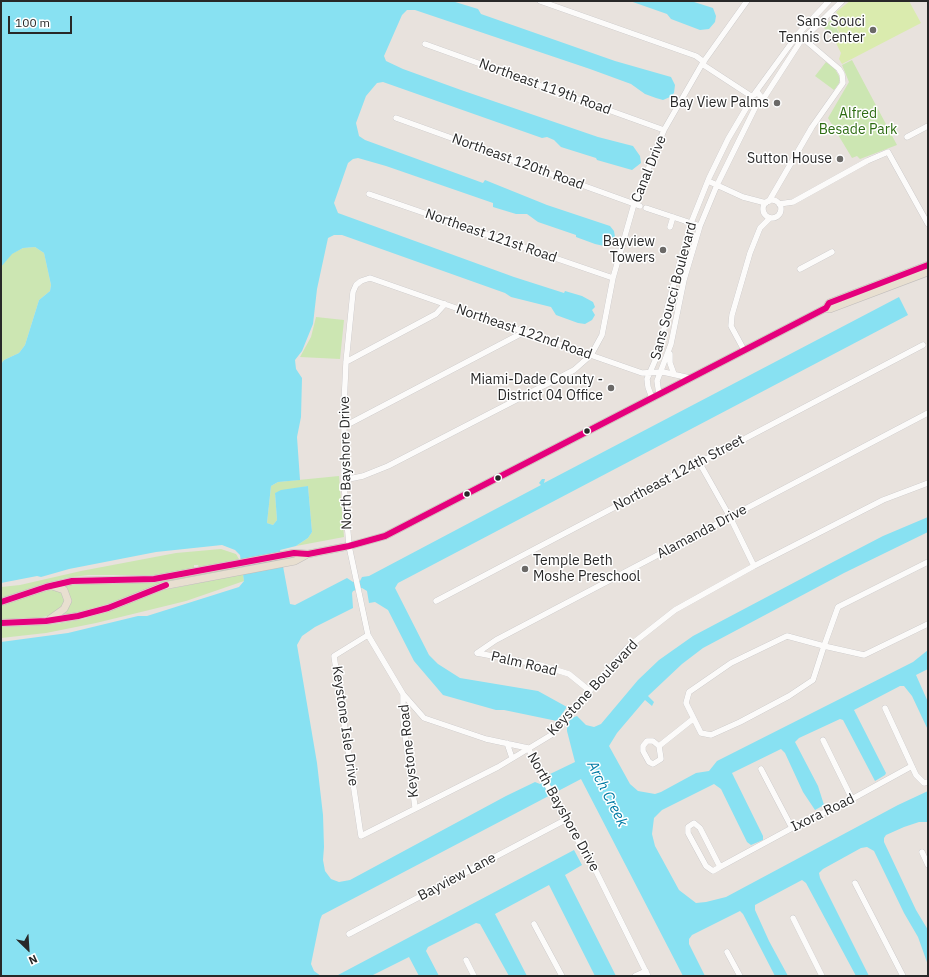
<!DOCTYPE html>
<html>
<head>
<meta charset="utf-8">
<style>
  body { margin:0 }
  #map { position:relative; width:929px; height:977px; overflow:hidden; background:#e8e2dd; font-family:"IBM Plex Sans",sans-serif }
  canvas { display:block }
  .frame { position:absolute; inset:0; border:2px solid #282828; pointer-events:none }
  .north { position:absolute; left:8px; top:929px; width:40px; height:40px; -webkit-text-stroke:3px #fff; paint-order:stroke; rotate:155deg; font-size:11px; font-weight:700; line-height:16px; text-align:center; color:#282828 }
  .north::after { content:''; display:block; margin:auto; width:14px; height:18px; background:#282828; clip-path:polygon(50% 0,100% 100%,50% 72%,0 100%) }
  .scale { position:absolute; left:8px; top:16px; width:64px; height:18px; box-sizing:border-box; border:2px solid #282828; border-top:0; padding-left:5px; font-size:12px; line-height:14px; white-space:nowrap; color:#282828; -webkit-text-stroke:3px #fff; paint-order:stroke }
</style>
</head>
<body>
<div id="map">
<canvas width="929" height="977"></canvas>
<div class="frame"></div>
<div class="north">N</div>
<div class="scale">100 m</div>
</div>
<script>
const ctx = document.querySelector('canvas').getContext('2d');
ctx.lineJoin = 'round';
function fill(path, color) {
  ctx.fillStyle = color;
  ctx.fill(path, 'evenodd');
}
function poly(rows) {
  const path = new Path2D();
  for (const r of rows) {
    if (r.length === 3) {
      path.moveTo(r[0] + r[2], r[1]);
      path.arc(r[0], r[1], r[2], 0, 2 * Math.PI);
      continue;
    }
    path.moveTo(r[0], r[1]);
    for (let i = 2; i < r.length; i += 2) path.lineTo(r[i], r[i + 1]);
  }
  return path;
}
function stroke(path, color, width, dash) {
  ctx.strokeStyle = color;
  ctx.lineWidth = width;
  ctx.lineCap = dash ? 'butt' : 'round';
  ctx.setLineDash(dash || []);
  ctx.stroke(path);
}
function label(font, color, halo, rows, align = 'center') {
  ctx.font = font + ' "IBM Plex Sans",sans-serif';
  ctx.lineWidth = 3;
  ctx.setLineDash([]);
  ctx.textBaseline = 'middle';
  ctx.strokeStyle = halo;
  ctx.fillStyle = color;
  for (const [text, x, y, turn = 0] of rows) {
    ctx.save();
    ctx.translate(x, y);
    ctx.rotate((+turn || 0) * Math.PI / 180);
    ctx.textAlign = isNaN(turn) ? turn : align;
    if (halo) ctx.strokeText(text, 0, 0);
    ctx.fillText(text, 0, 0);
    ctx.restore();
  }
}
fill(poly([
  [832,18,840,36,835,38,824,28],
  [852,60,897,145,860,159,857,156,852,158,828,118,849,82,842,65],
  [826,62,835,69,840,78,839,83,834,90,815,76],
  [35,247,44,253,51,285,50,291,39,300,25,345,19,353,4,360,1,364,1,267,11,254,23,248],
  [316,317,344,320,340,359,300,357,311,337],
  [339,476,344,537,296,546,308,538,312,532,308,486,275,493,277,520,273,525,267,523,271,486,278,482],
  [221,549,236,554,239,559,199,567,198,565,194,565,194,568,156,575,88,575,65,578,40,585,1,598,1,587,20,585,81,571,176,553],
  [236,567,236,569,154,586,97,608,59,617,67,609,61,585],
  [243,574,244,581,186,601,96,623,46,633,1,638,1,627,56,624,84,619,164,590],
  [58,589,60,590,66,604,53,615,32,619,1,621,1,605,35,593]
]), '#cce6b2');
fill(poly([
  [850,1,909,1,921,23,842,64,839,59,841,53,834,39,841,36,832,18,838,15,836,12]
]), '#daebae');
fill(poly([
  [1,1,452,1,478,9,481,14,615,61,671,77,675,85,674,93,670,97,663,100,656,98,645,94,631,84,590,69,415,10,407,10,402,15,384,56,386,61,403,69,461,90,598,137,633,146,640,156,641,163,632,170,597,160,596,158,561,147,554,140,547,137,542,138,383,82,377,83,366,96,356,123,359,136,365,140,483,183,485,180,547,205,610,226,614,231,615,237,604,246,595,244,576,237,576,235,538,222,527,214,516,214,493,207,493,203,386,166,358,158,353,159,348,163,334,203,338,213,514,277,564,293,565,291,582,296,593,302,595,307,592,310,595,315,592,320,585,324,578,323,556,315,551,307,511,297,505,293,342,235,334,235,328,238,317,289,313,324,302,351,295,360,296,369,302,378,301,417,297,437,300,480,278,482,271,486,267,523,273,525,277,520,275,493,281,490,308,486,312,532,308,538,296,546,280,550,290,604,295,605,347,578,353,582,360,581,362,577,369,576,541,485,539,483,542,479,545,479,544,483,899,297,908,315,398,583,395,588,429,655,438,664,460,678,538,691,567,707,557,721,504,710,496,710,443,695,414,661,388,610,375,602,369,603,367,591,362,588,353,591,352,593,353,608,315,627,302,636,297,645,317,763,323,815,324,847,323,860,325,871,331,879,339,882,350,880,506,796,535,782,540,784,551,779,548,775,575,762,567,731,567,724,572,718,577,716,586,725,594,727,601,724,638,680,659,660,693,636,833,562,883,536,928,517,928,532,844,573,703,648,682,664,648,696,654,702,652,706,645,700,617,733,609,746,630,784,638,791,655,794,661,792,696,773,709,771,717,761,913,662,928,650,928,669,916,675,928,702,928,730,912,696,904,686,900,686,854,710,886,773,885,775,875,781,843,720,840,719,799,738,795,742,818,786,824,805,815,810,803,792,785,753,781,749,732,773,763,836,763,840,751,845,747,842,721,789,714,784,662,810,654,818,652,834,655,846,679,890,696,903,706,902,726,897,898,805,928,791,928,822,919,822,904,827,886,835,884,838,884,842,916,910,928,930,928,965,918,937,904,913,874,851,867,847,861,848,823,869,819,873,820,878,869,976,856,976,806,883,802,880,755,905,755,910,769,941,788,976,775,976,743,914,740,911,692,935,689,939,689,944,705,976,683,976,581,779,322,915,320,920,311,964,314,971,321,976,1,976,1,642,68,633,138,616,147,616,239,587,244,581,240,555,235,550,222,545,156,552,69,569,41,577,37,576,1,583,1,364,4,360,19,353,25,345,39,300,50,291,51,285,44,253,35,247,23,248,12,254,1,267],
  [630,1,691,1,713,8,716,16,715,22,709,29,700,30,671,19,667,14],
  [574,850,582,865,565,875,616,976,595,976,549,885,495,914,527,976,509,976,480,924,476,923,428,947,426,951,439,976,419,976,409,957,371,976,332,976,338,975]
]), '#88e1f2');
const minor = poly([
  [540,1,696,56,704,62],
  [425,44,664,130],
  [702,64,751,96],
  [755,93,798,34,829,1],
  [396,118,640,206],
  [907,137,928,126],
  [708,181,743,197,766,203],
  [369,194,613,278],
  [772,209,9],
  [769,201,812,127,843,83,842,74,839,69,798,34],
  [779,204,793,202,867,161,888,152,928,224],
  [646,208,700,226],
  [670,227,673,217],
  [800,269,832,252],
  [744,350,731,326,732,315,750,253,760,228,770,218],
  [670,354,670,363,674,374],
  [346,362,436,314,445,304],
  [659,394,657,381,671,344,684,280,700,226,717,185,757,104,762,101,800,42,842,1],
  [652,398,648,387,647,379,661,347,668,305,691,223,709,178,728,139,751,100,751,96,758,93,762,98],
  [343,427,524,332],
  [699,462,730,517,754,566],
  [344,480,363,476,388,466,574,370,591,355,602,335,613,278,634,204,664,130,702,64,747,1],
  [928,562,838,607,824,646,813,680,789,696,740,722,711,735,701,733,686,703,689,692,731,663,787,636,824,646,864,655,928,624],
  [436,601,923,345],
  [368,635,334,656,361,836,498,767,551,735,628,647,675,610,754,566,883,500,928,483],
  [477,653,496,640,928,413],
  [477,653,540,665,569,674,590,691],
  [403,694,403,720,415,807],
  [885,708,916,775,924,783,928,782],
  [823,740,852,799],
  [507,743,512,758],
  [659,746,661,759,653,764,649,762,643,751,643,746,647,741,653,741,659,746,693,719],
  [761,769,792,828],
  [922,852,928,865],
  [720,867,700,828,694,823,688,827,688,833,706,866,713,871,720,867,792,828,852,799,912,766],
  [855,883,903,976],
  [793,918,822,976],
  [534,924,562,976],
  [349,934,565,820],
  [727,952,740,976],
  [466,960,474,976],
  [635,976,646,971],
  [648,976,591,861,565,820,528,748,486,739,424,718,403,694,368,635,349,546,344,483,344,405,346,362,353,292,356,285,361,281,370,278,642,373,663,372,690,378]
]);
const major = poly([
  [826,308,830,309,928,272],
  [1,602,46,587,72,581,154,579,294,553,308,554,349,546,385,536,826,308,829,303,928,265],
  [50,619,64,609,68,601,64,590,52,586],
  [1,623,46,621,78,616,108,608,163,586,295,561,306,555]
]);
stroke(minor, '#c0bfc0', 6);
stroke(major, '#c0bdbc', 8);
stroke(minor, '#fcfbfa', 5.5);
stroke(major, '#e8dfd0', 7);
stroke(poly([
  [1,602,46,587,72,581,154,579,294,553,308,554,349,546,385,536,826,308,829,303,928,265],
  [1,623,46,621,78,616,108,608,166,585]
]), '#e5007d', 6);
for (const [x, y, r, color] of [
  [873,30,4,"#6b6967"],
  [777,103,4,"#6b6967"],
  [840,159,4,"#6b6967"],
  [663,250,4,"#6b6967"],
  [611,388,4,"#6b6967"],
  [587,431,3.5,"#282828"],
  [498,478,3.5,"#282828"],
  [467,494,3.5,"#282828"],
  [525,569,4,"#6b6967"]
]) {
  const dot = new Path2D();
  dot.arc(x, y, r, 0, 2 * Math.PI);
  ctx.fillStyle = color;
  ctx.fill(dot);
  stroke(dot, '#fff', 1.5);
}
label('14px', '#282828', '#fff', [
  ["Sans Souci",865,22],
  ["Tennis Center",865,38],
  ["Bay View Palms",769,103],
  ["Sutton House",832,159],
  ["Bayview",655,242],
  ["Towers",655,258],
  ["Miami-Dade County -",603,380],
  ["District 04 Office",603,396],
  ["Temple Beth",533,561,"left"],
  ["Moshe Preschool",533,577,"left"]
], 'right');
label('14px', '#282828', '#fff', [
  ["Northeast 119th Road",545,87,20],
  ["Northeast 120th Road",518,162,20],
  ["Canal Drive",649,169,-68],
  ["Northeast 121st Road",491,236,19],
  ["Sans Soucci Boulevard",674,291,-75],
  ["Northeast 122nd Road",524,332,19],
  ["North Bayshore Drive",346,463,-91],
  ["Northeast 124th Street",679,473,-28],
  ["Alamanda Drive",702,532,-28],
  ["Palm Road",524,664,13],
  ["Keystone Boulevard",593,688,-47],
  ["Keystone Isle Drive",345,726,82],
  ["Keystone Road",409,751,-96],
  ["North Bayshore Drive",563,812,61],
  ["Ixora Road",823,813,-26],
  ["Bayview Lane",457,877,-28]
]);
label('14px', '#2d6c12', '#fff', [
  ["Alfred",858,114],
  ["Besade Park",858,130]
]);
label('italic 15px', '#007ba5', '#fff', [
  ["Arch Creek",607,794,63]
]);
</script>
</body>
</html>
